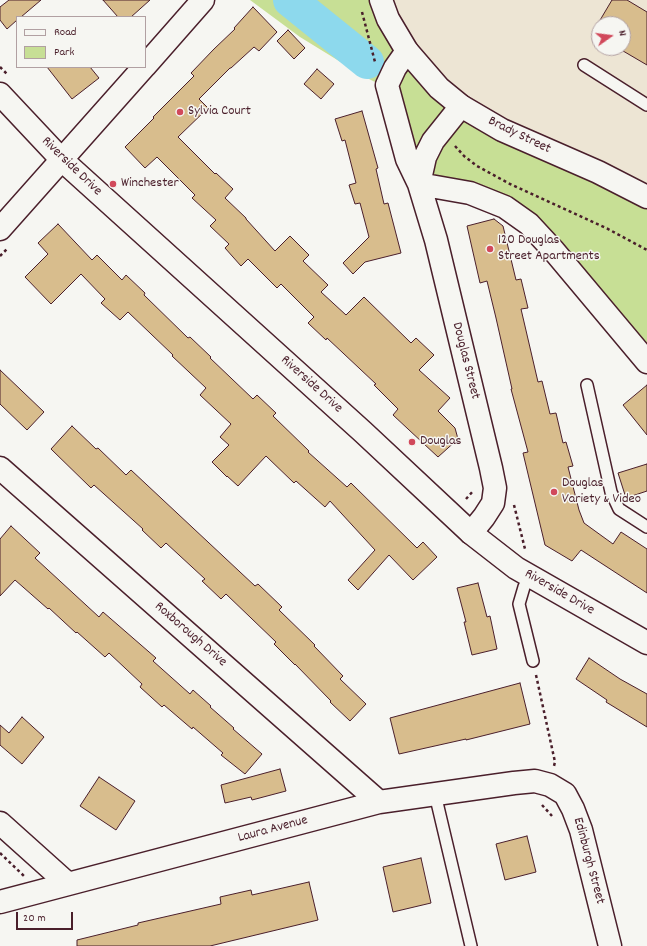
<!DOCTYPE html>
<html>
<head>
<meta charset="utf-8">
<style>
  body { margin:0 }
  #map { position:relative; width:647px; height:946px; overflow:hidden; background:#f6f6f2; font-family:Dekko,sans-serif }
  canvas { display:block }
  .legend { position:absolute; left:16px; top:16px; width:130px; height:52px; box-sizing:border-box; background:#f6f6f2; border:1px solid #b1a0a2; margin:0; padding:5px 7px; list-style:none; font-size:12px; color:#4a1f2b }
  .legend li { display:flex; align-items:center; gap:8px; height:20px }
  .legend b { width:20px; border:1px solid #b1a0a2 }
  .north { position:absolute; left:591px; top:16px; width:40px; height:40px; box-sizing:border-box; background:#f6f6f2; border:1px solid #b1a0a2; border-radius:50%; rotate:76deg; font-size:11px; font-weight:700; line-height:16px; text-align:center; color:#4a1f2b }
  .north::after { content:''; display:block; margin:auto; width:14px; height:18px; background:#d1495b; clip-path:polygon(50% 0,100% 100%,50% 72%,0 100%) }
  .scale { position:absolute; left:16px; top:912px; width:57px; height:18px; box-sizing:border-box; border:2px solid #4a1f2b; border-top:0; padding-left:5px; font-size:12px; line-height:14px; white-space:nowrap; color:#4a1f2b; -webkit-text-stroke:3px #f6f6f2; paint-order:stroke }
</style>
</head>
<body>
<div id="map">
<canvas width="647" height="946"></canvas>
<ul class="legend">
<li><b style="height:5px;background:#f6f6f2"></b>Road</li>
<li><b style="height:11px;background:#c7df95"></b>Park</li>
</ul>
<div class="north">N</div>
<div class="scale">20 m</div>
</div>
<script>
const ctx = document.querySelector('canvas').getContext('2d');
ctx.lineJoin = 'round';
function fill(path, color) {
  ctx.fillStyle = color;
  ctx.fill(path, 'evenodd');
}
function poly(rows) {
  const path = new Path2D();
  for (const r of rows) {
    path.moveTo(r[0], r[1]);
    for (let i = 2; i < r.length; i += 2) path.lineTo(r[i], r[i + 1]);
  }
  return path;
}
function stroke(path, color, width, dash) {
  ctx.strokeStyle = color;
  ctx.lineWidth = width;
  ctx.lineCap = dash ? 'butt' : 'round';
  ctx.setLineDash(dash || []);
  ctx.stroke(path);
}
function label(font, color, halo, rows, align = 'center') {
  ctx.font = font + ' Dekko,sans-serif';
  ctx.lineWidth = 3;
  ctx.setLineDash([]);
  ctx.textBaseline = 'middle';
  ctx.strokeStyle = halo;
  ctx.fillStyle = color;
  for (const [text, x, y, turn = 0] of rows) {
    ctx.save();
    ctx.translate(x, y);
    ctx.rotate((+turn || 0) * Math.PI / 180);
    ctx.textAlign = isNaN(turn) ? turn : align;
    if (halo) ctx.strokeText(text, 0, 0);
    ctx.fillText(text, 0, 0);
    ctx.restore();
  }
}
fill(poly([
  [382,0,647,0,647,195,439,86],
  [599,24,623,24,623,48,599,48]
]), '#ede5d4');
fill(poly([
  [250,0,382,0,439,86,647,195,647,363,528,225,421,186,387,88,365,77,300,37]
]), '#c7df95');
stroke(poly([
  [290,0,367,62]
]), '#8dd9ed', 34);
const building = poly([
  [9,0,41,0,21,17,17,17,17,20,7,29,0,20,0,7,9,0],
  [103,0,150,0,131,17,118,17,103,0],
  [612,0,627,0,647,12,647,65,618,48,623,48,623,24,599,24,599,36,593,32,612,0],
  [253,7,277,32,259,51,254,47,231,68,230,68,199,99,208,108,178,137,215,174,216,173,233,189,225,198,246,218,246,219,275,251,290,236,309,255,303,261,328,285,321,292,346,315,364,297,411,343,416,338,434,355,419,370,450,398,438,411,455,428,458,439,438,457,393,415,398,409,374,385,376,384,327,338,326,340,308,323,314,317,281,284,277,288,248,259,241,266,225,248,229,244,210,226,216,220,192,198,195,195,157,157,145,168,125,147,154,118,153,117,194,76,191,73,214,49,235,29,234,28,253,7],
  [288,30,305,48,294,59,277,41,288,30],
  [47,67,90,67,99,78,72,99,47,67],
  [317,69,334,84,321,99,304,84,317,69],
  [362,111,378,168,376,169,384,204,388,203,401,253,365,262,353,274,343,263,369,237,360,203,355,204,349,185,356,183,345,140,342,141,335,119,362,111],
  [494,219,503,226,516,280,521,279,528,308,521,309,538,382,542,381,550,414,556,413,563,443,566,442,573,466,568,467,579,510,584,523,613,544,621,532,647,549,647,593,581,550,572,561,545,545,523,453,528,452,511,389,512,389,496,318,487,281,480,283,467,226,494,219],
  [58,224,92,260,97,255,122,280,126,275,145,293,144,295,188,338,190,337,211,357,210,358,253,399,257,395,276,413,273,416,309,451,308,452,347,487,351,483,417,548,423,542,437,557,413,580,389,555,358,590,348,580,375,550,330,501,325,507,296,481,294,483,266,456,238,486,227,476,227,477,212,462,229,445,220,437,231,424,200,395,206,388,172,356,173,355,128,312,120,320,101,303,105,299,81,274,51,304,25,277,48,254,38,243,58,224],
  [0,370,44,412,27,430,0,404,0,370],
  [647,385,647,435,623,405,647,385],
  [72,426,96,449,98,448,126,475,131,470,255,586,258,584,282,607,279,610,315,645,314,646,343,676,340,679,366,704,350,721,330,702,331,701,295,664,295,665,274,644,276,642,226,594,221,599,202,581,205,579,166,543,161,548,142,530,143,529,94,485,91,488,51,449,72,426],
  [647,464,647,491,626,498,618,473,647,464],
  [11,526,40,553,35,558,99,617,103,612,156,658,153,661,190,694,193,690,211,706,210,707,234,728,233,729,262,754,245,774,221,755,223,753,193,727,192,729,164,705,162,707,140,687,142,684,109,653,105,657,77,632,76,633,49,608,48,609,15,580,0,596,0,539,11,526],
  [478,583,487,617,490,616,497,649,472,655,464,622,466,622,457,588,478,583],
  [589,658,620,679,647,694,647,727,606,702,607,700,576,679,589,658],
  [520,683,530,724,466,740,466,739,399,754,390,718,520,683],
  [22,717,44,737,22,764,0,745,0,725,9,733,22,717],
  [280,769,286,791,252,800,251,797,225,803,221,785,280,769],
  [99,777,135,801,116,830,80,806,99,777],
  [527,836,536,872,505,880,496,844,527,836],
  [421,858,431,903,393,912,383,867,421,858],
  [309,882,318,920,210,946,77,946,77,940,138,925,138,923,221,904,220,897,251,890,252,895,309,882]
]);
fill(building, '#d8bd8d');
stroke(building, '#4a1f2b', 1);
const lane = poly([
  [584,65,647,105],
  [587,385,611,492,619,509,647,527],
  [529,576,524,587,519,604,533,661],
  [435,794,471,946]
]);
const street = poly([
  [407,51,395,68,387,85,407,159,419,184,436,240,491,468,495,488,493,503,484,517,471,533],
  [145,66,203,0],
  [419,184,470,193,505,207,529,224,554,251,647,362],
  [419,184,425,157,433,141,461,106],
  [0,229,144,67],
  [0,468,379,802],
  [0,823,68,884],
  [0,902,379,802,514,783,535,781,550,785,565,794,573,809,581,830,610,946]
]);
const secondary = poly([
  [381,0,388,19,407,51,439,88,461,106,502,130,598,172,647,197],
  [0,94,62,160,363,432,471,533,516,568,647,643]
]);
stroke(lane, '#4a1f2b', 14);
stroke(street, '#4a1f2b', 25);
stroke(secondary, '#4a1f2b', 25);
stroke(poly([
  [362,12,375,62],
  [0,67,7,74],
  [455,146,464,156,477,166,510,184,608,229,647,250],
  [0,256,7,249],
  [466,499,474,490],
  [514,505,525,549],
  [536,675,555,762,554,766],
  [542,805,552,816],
  [0,853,24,876]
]), '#4a1f2b', 2.5, [3, 3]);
stroke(lane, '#f6f6f2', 11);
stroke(street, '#f6f6f2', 22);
stroke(secondary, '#f6f6f2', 22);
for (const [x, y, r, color] of [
  [180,112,4,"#d1495b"],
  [113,184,4,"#d1495b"],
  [490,249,4,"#d1495b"],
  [412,442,4,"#d1495b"],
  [554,492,4,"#d1495b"]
]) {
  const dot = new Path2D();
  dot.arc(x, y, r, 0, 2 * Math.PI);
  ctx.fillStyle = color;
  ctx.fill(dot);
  stroke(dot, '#f6f6f2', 1.5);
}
label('14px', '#4a1f2b', '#f6f6f2', [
  ["Sylvia Court",188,112],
  ["Winchester",121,184],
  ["120 Douglas",498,241],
  ["Street Apartments",498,257],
  ["Douglas",420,442],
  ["Douglas",562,484],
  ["Variety & Video",562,500]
], 'left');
label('14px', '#4a1f2b', '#f6f6f2', [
  ["Brady Street",519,136,26],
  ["Riverside Drive",71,167,44],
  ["Douglas Street",465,361,76],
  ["Riverside Drive",311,385,42],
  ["Riverside Drive",559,593,30],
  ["Roxborough Drive",190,635,41],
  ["Laura Avenue",273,830,-15],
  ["Edinburgh Street",588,861,75]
]);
</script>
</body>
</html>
